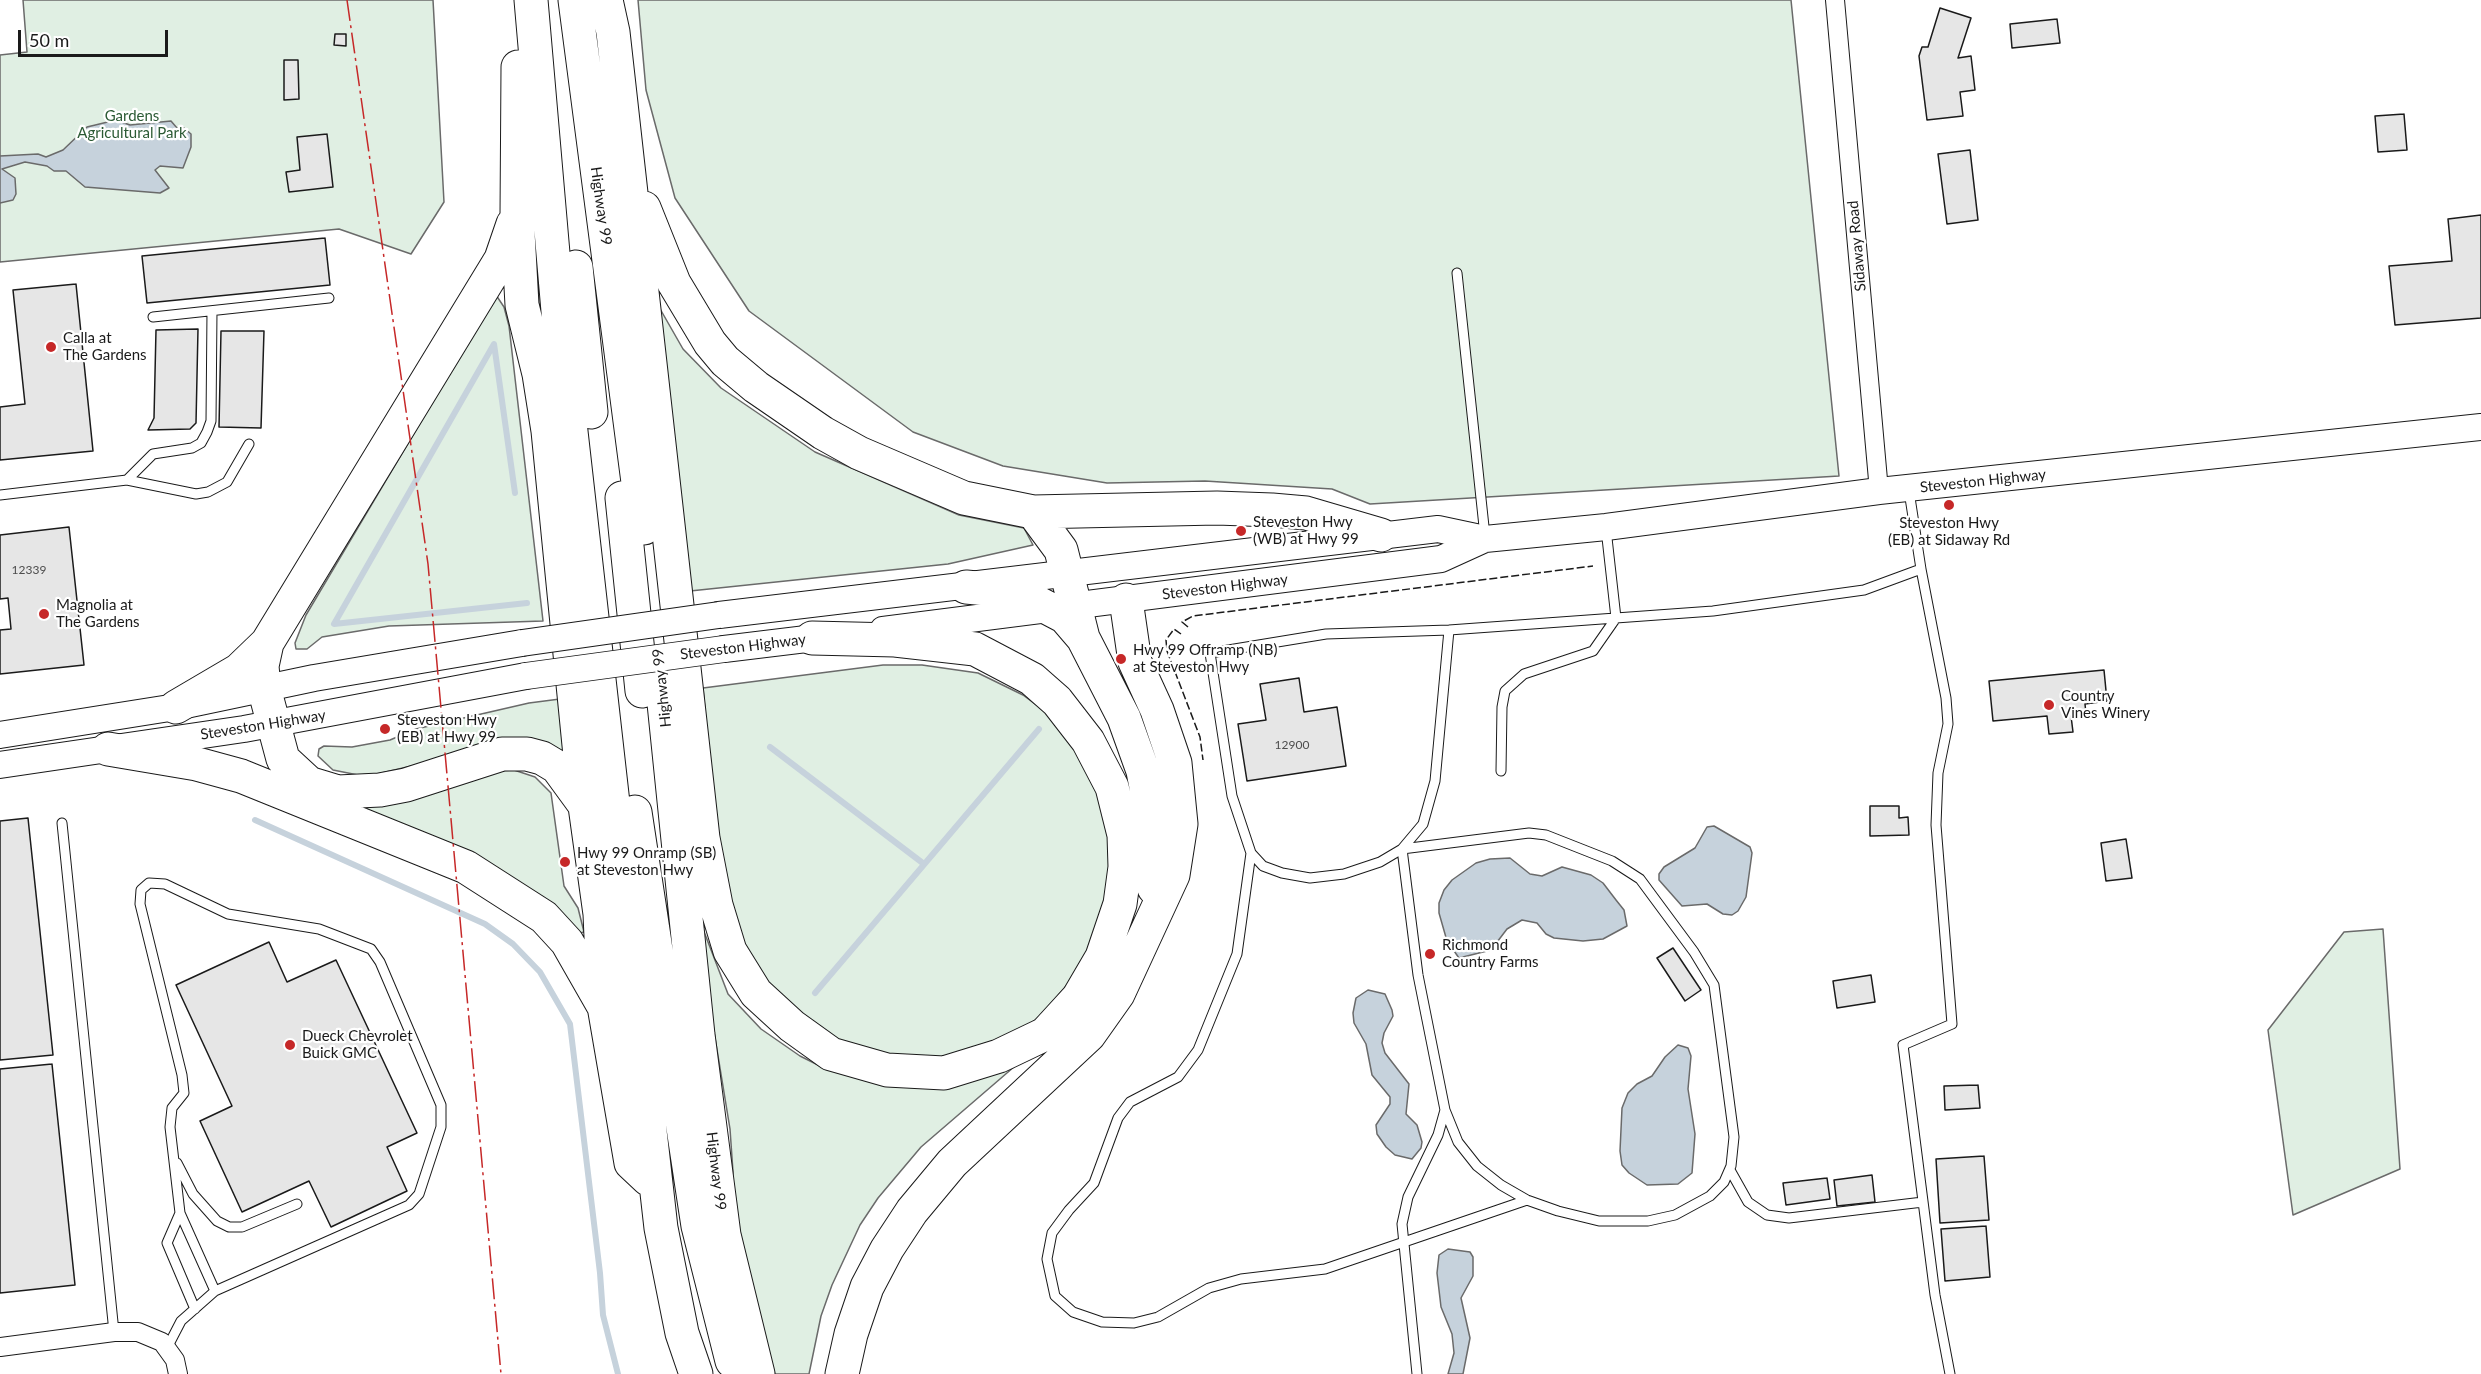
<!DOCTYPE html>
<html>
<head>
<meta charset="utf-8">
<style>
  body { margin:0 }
  #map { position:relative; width:2481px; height:1374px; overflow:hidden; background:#fff; font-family:Lato,sans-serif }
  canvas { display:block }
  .scale { position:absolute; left:18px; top:30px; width:150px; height:27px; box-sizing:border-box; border:3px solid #1a1a1a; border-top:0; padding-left:8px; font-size:18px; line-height:21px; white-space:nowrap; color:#1a1a1a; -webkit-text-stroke:4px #fff; paint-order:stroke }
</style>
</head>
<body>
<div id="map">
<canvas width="2481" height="1374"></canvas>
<div class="scale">50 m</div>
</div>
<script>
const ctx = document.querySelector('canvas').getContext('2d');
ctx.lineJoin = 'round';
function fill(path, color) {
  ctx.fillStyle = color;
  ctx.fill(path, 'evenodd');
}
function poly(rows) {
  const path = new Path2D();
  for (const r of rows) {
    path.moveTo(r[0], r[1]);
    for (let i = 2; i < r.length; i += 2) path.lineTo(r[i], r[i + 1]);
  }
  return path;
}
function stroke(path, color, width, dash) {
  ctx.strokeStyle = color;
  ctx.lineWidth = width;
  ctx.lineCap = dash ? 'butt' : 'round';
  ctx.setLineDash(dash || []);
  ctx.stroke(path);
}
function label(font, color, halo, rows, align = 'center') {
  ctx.font = font + ' Lato,sans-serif';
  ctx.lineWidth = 4.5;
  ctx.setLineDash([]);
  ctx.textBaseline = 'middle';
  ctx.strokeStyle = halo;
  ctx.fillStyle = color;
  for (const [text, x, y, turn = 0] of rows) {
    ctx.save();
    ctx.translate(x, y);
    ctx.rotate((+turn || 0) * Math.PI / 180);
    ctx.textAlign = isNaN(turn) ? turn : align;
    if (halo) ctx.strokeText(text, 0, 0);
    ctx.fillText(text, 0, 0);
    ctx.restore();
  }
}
const green = poly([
  [23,0,433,0,444,202,411,254,339,229,0,262,0,55,27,52,23,0],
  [638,0,1791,0,1839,476,1370,504,1332,489,1205,481,1107,483,1003,466,913,432,749,311,675,198,646,90,638,0],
  [496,295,504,307,509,326,543,621,389,626,322,637,307,649,296,649,295,643,306,615,496,295],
  [655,300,683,349,721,388,815,452,959,515,1024,528,1033,545,948,564,690,591,655,300],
  [883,665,922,665,978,673,1023,695,1062,724,1099,777,1115,878,1096,937,1073,978,1040,1016,1020,1032,935,1060,868,1055,786,1012,723,911,703,688,883,665],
  [560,699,564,754,433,761,377,774,358,775,333,770,318,756,319,749,324,746,352,747,390,740,416,729,529,703,560,699],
  [514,770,535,777,551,793,564,886,578,908,584,932,580,933,358,810,357,803,495,771,514,770],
  [693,903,728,994,761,1029,800,1056,822,1067,868,1081,1029,1054,921,1147,878,1198,860,1225,832,1285,821,1316,809,1374,775,1374,760,1331,729,1208,733,1172,730,1129,693,903],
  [2383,929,2400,1169,2293,1215,2268,1030,2344,932,2383,929]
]);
fill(green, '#e0efe3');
stroke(green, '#6a6a6a', 1.5);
const water = poly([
  [116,120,130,125,171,121,177,128,184,128,191,134,191,147,183,168,160,166,155,170,169,188,160,193,85,187,66,171,54,171,47,166,25,162,2,169,15,178,16,194,13,200,0,203,0,156,38,154,46,157,63,150,87,127,116,120],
  [1714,826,1750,847,1752,853,1746,897,1738,911,1732,915,1723,914,1707,904,1682,906,1659,880,1659,874,1664,867,1695,848,1707,827,1714,826],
  [1510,858,1530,874,1542,876,1562,867,1591,875,1603,883,1616,900,1624,910,1627,926,1603,939,1583,941,1554,938,1546,934,1537,923,1522,920,1507,929,1491,950,1459,958,1447,941,1439,913,1439,903,1444,890,1452,880,1476,863,1490,859,1510,858],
  [1368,990,1385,994,1392,1010,1393,1016,1384,1033,1382,1043,1385,1053,1409,1084,1406,1114,1417,1125,1422,1142,1421,1148,1412,1159,1395,1155,1386,1147,1377,1134,1376,1125,1390,1104,1390,1097,1372,1075,1366,1044,1354,1023,1353,1013,1356,998,1368,990],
  [1678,1045,1688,1048,1691,1056,1688,1089,1695,1134,1692,1173,1678,1184,1647,1185,1629,1173,1622,1165,1620,1151,1622,1108,1628,1093,1637,1084,1652,1076,1665,1057,1678,1045],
  [1448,1249,1470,1252,1473,1257,1473,1276,1461,1298,1470,1338,1463,1374,1448,1374,1454,1353,1452,1334,1441,1307,1437,1273,1439,1255,1448,1249]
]);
fill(water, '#c6d2dc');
stroke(water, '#6a6a6a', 1.5);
stroke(poly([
  [515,493,494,344,334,624,527,603],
  [770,747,924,864],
  [255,820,485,924,513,944,540,972,570,1024,600,1273,603,1315,618,1374],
  [815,993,1039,729]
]), '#c6d2dc', 6);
const building = poly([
  [1940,8,1971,18,1958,58,1971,56,1975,90,1960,92,1963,116,1927,120,1919,56,1922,47,1928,47,1940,8],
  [2057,19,2060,43,2012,48,2010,24,2057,19],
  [335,34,346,34,346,46,334,45,335,34],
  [284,60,298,60,299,99,284,100,284,60],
  [2404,114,2407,150,2378,152,2375,116,2404,114],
  [327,134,333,187,289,192,286,172,300,170,297,137,327,134],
  [1970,150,1978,220,1947,224,1938,154,1970,150],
  [2481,215,2481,318,2395,325,2389,266,2452,261,2448,219,2481,215],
  [325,238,330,285,147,303,142,256,325,238],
  [76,284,93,451,0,460,0,407,25,404,13,290,76,284],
  [198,329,196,423,190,429,148,430,154,418,156,330,198,329],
  [221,331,264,331,261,428,219,427,221,331],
  [69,527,84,665,0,674,0,630,11,629,8,598,0,599,0,535,69,527],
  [2104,670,2107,701,2085,704,2086,714,2071,716,2073,732,2049,734,2047,716,1993,721,1989,681,2104,670],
  [1299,678,1304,712,1337,707,1346,766,1247,781,1238,724,1266,720,1260,684,1299,678],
  [1870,806,1899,806,1899,818,1908,817,1909,835,1870,836,1870,806],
  [28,818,53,1055,0,1060,0,821,28,818],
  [2126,839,2132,878,2106,881,2101,843,2126,839],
  [269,942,287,982,336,960,417,1133,387,1147,407,1191,331,1227,309,1181,242,1212,200,1121,232,1106,176,985,269,942],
  [1673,948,1701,990,1685,1001,1657,958,1673,948],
  [1871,975,1875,1002,1837,1008,1833,981,1871,975],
  [52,1064,75,1285,0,1293,0,1069,52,1064],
  [1978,1085,1980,1108,1945,1110,1944,1086,1978,1085],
  [1984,1156,1989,1220,1940,1223,1936,1159,1984,1156],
  [1872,1175,1875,1202,1837,1206,1834,1180,1872,1175],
  [1827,1178,1830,1199,1786,1205,1783,1183,1827,1178],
  [1986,1226,1990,1277,1945,1281,1941,1229,1986,1226]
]);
fill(building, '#e6e6e6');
stroke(building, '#1a1a1a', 1.5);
const lane = poly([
  [1457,273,1485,536],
  [153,317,329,298],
  [127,480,153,454,192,448,201,443,207,432,211,421,212,311],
  [0,495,127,480,196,494,208,492,227,482,249,444],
  [1921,569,1946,698,1948,724,1938,773,1936,825,1952,1024,1903,1045,1935,1295,1950,1374],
  [1449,630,1435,781,1423,824,1402,849,1380,862,1344,874,1310,878,1282,873,1263,866,1251,853,1232,796,1210,653,1326,634,1449,630,1713,611,1864,590,1921,569,1909,491],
  [1501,771,1502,707,1505,691,1524,674,1593,651,1616,618,1606,529],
  [62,823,114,1332],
  [1529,833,1546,835,1612,861,1640,879,1694,952,1714,985,1734,1137,1731,1166,1724,1182,1710,1196,1675,1215,1648,1221,1599,1221,1558,1211,1527,1200,1501,1185,1477,1166,1458,1142,1445,1110,1418,975,1402,849,1529,833],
  [1251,853,1237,954,1198,1050,1178,1077,1130,1102,1118,1118,1094,1183,1069,1210,1052,1233,1047,1259,1055,1296,1073,1312,1102,1322,1134,1323,1158,1317,1209,1288,1241,1279,1325,1269,1527,1200],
  [177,1163,193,1194,217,1221,229,1227,242,1227,297,1204],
  [1730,1170,1748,1202,1767,1215,1789,1218,1923,1202],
  [180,1213,167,1243,195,1309],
  [167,1348,181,1321,215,1291,180,1213,170,1127,172,1108,184,1093,182,1075,140,904,141,890,149,883,165,884,228,914,319,929,371,949,380,962,441,1105,441,1127,419,1194,409,1205,215,1291],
  [1417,1374,1402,1224,1408,1197,1438,1135,1445,1110]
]);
const street = poly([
  [1835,0,1879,491],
  [0,1347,114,1332,138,1332,162,1342,175,1360,178,1374]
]);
const secondary = poly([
  [719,615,1438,529,1485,539,1606,527,1879,491,2481,427],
  [883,630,1441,559,1485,539],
  [724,649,831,636],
  [0,735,176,707,314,678,522,643],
  [0,765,244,729,526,676]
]);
const highway = poly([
  [531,0,560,334,661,1228,682,1333,696,1374],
  [575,0,644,528],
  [606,0,613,32,703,838,716,905,730,951,756,993,792,1026,831,1054,887,1070,944,1073,999,1056,1045,1034,1078,998,1102,957,1120,904,1125,867,1124,835,1112,787,1088,741,1057,701,1032,679,975,649,895,640,812,638],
  [518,67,517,214,522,305,539,374,548,431,585,806,600,914,604,1006,631,1163,648,1179],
  [644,208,674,283,710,343,725,361,756,387,823,433,859,453,964,498,1033,512,1217,508,1272,510,1306,513,1381,535],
  [576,267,591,412],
  [622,498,642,691],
  [1033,512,1061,550,1083,638],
  [966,587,999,590,1027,597,1065,617,1083,638,1124,718,1143,771,1154,828,1154,888],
  [267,643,262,666,264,688,283,759,322,795],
  [661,674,698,1035,724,1235,758,1374],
  [176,707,239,670,267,643,501,259,513,224],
  [108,749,197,764,241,776,466,867,544,917,567,942,603,1005],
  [305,782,338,792,380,790,406,785,502,754,527,754,542,758,557,767,584,804],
  [635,812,698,1226,732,1361],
  [842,1374,851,1334,867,1287,887,1249,912,1211,952,1163,1089,1035,1118,994,1173,875,1181,824,1175,763,1157,710,1135,662,1126,600]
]);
stroke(lane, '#1a1a1a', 11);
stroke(street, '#1a1a1a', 20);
stroke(secondary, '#1a1a1a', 28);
stroke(highway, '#1a1a1a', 35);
stroke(lane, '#fff', 9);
stroke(street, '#fff', 18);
stroke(secondary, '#fff', 26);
stroke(highway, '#fff', 33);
const secondaryBridge = poly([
  [522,643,719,615],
  [526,676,724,649]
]);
stroke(secondaryBridge, '#1a1a1a', 28, []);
stroke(secondaryBridge, '#fff', 26);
stroke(poly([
  [1188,627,1182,622,1193,616,1593,566],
  [1181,634,1174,629,1166,640,1167,651,1200,737,1203,760]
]), '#1a1a1a', 1.5, [8, 3]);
stroke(poly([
  [347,0,428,564,501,1374]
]), '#c62828', 1.5, [21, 4.5, 3, 4.5]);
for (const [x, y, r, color] of [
  [51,347,6,"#c62828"],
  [1949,505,6,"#c62828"],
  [1241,531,6,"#c62828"],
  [44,614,6,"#c62828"],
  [1121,659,6,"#c62828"],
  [2049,705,6,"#c62828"],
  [385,729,6,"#c62828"],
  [565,862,6,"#c62828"],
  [1430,954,6,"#c62828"],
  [290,1045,6,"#c62828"]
]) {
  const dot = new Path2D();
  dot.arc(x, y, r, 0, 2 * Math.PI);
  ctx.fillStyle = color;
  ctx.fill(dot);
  stroke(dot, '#fff', 2);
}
label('12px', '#4d4d4d', null, [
  ["12339",29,570],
  ["12900",1292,745]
]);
label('15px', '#2b5a34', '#fff', [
  ["Gardens",132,116],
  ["Agricultural Park",132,133]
]);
label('15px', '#1a1a1a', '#fff', [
  ["Highway 99",601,206,82],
  ["Sidaway Road",1857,246,-95],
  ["Steveston Highway",1983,481,-6],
  ["Steveston Highway",1225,587,-7],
  ["Steveston Highway",743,647,-7],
  ["Highway 99",662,688,-96],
  ["Steveston Highway",263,725,-9],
  ["Highway 99",716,1171,83]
]);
label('15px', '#1a1a1a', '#fff', [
  ["Calla at",63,338],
  ["The Gardens",63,355],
  ["Steveston Hwy",1253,522],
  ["(WB) at Hwy 99",1253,539],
  ["Steveston Hwy",1949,523,"center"],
  ["(EB) at Sidaway Rd",1949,540,"center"],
  ["Magnolia at",56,605],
  ["The Gardens",56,622],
  ["Hwy 99 Offramp (NB)",1133,650],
  ["at Steveston Hwy",1133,667],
  ["Country",2061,696],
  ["Vines Winery",2061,713],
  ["Steveston Hwy",397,720],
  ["(EB) at Hwy 99",397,737],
  ["Hwy 99 Onramp (SB)",577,853],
  ["at Steveston Hwy",577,870],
  ["Richmond",1442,945],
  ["Country Farms",1442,962],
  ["Dueck Chevrolet",302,1036],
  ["Buick GMC",302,1053]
], 'left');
</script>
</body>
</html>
